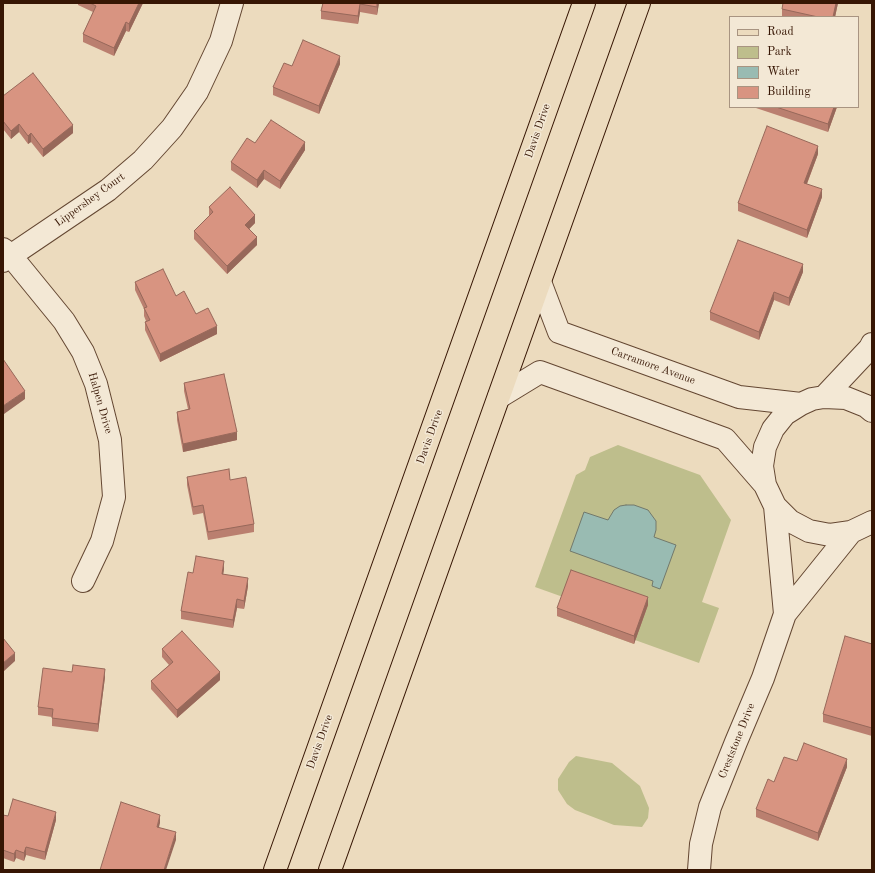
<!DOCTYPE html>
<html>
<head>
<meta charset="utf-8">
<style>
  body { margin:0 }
  #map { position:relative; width:875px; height:873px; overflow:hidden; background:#ecdbbe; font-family:"Old Standard TT",serif }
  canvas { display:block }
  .frame { position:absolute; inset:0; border:4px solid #371604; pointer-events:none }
  .legend { position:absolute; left:729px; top:16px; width:130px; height:92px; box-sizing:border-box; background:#f3e8d5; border:1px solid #a89481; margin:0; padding:5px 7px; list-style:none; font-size:12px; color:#371604 }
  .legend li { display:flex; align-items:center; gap:8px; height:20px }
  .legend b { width:20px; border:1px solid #a89481 }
</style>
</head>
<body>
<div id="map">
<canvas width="875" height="873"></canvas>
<div class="frame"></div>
<ul class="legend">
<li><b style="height:5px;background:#ecdbbe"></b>Road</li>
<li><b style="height:11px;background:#bebe8c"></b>Park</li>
<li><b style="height:11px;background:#99bbb2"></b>Water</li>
<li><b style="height:11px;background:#d89481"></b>Building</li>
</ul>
</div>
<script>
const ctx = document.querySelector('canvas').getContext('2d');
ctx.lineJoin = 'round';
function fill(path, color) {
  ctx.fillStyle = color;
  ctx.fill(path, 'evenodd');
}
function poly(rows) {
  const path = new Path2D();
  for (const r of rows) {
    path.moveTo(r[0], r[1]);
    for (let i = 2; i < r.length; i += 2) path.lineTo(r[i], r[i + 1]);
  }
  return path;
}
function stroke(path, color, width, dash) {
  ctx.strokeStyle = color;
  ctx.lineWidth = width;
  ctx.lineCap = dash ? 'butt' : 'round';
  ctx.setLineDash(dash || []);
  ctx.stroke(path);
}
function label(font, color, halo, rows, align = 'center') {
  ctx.font = font + ' "Old Standard TT",serif';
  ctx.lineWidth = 3;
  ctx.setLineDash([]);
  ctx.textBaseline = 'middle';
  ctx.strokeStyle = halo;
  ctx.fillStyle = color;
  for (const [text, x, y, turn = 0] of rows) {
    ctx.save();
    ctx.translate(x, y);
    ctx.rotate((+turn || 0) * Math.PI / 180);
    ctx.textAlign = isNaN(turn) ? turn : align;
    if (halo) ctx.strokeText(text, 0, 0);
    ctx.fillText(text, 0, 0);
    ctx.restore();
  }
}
fill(poly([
  [618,445,700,475,731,520,702,602,719,608,699,663,635,640,634,644,557,616,563,597,535,587,576,475,585,470,590,457],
  [576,756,612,763,640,786,649,808,648,818,642,827,614,825,575,810,567,804,558,790,558,779,569,762]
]), '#bebe8c');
const water = poly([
  [626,505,634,505,648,510,656,521,656,530,654,537,676,545,660,589,652,586,653,581,570,551,584,512,608,520,614,510,620,506,626,505]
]);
fill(water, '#99bbb2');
stroke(water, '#72796c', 1);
const street = poly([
  [3,249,11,256,64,321,83,352,96,384,110,440,114,497,102,541,83,581],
  [3,261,108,190,143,160,172,128,197,92,221,41,232,3],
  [540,282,559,332,739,397,801,404],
  [499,397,540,372,725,439,765,485,775,506,790,521,809,531,830,535,851,532,872,522],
  [824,397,870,348,872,344],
  [765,485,762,466,765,447,773,429,785,414,801,404,812,399,824,397,846,398,866,406,872,411],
  [775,506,785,614],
  [699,870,701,844,710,807,736,742,763,678,785,614,851,532]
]);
const primary = poly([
  [275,870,584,3],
  [330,870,639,3]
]);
stroke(street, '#644732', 24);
stroke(primary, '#371604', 24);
stroke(street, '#f3e8d5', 22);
stroke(primary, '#ecdbbe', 22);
fill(poly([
  [78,3,143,3,129,32,126,31,114,56,83,42,83,34,93,12,78,5],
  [323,3,379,3,377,15,360,12,358,24,321,19,321,11],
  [838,3,835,17,782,17,782,9],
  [340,64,319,114,273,95,273,87,292,66],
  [3,96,73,133,43,157,31,142,28,144,19,132,11,139,3,129],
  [756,107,837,107,828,132,756,108],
  [255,143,305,150,280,189,264,179,257,188,231,170,231,162],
  [818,154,807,184,822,197,807,238,738,211,738,203],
  [209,207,255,223,249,229,257,245,227,274,194,239,194,231,210,216,209,215],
  [803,272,789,306,774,300,759,340,710,320,710,312],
  [135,282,176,296,217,334,160,362,145,330,145,322,146,321,144,316,144,309,135,290],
  [184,383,237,440,183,452,177,420,177,412,188,409,184,391],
  [187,477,230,480,254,524,254,532,208,540,203,513,193,515,187,485],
  [224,569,223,574,248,586,244,609,237,608,233,628,181,619,181,611,193,573],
  [648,605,634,644,557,616,557,608],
  [872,644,872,736,823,722,823,714],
  [162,649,220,680,177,718,151,689,151,681,169,665,162,657],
  [72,672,105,677,98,732,52,726,52,717,38,715,38,707],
  [797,761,847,767,818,841,756,817,756,809,774,782],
  [3,815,8,816,56,820,45,860,26,855,24,861,16,858,14,862,3,858]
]), '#ba7f6f');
fill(poly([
  [139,3,143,3,129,32,129,24],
  [377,3,379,3,377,15],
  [836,3,838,3,835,17,833,17],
  [360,4,360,12,358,24,358,16],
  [126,22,126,31,114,56,114,48],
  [859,55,859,63,858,67,858,59],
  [340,56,340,64,319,114,319,106],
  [834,107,837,107,828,132,828,124],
  [19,124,19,132,11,139,11,131],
  [73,125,73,133,43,157,43,149],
  [31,133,31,142,28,144,28,136],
  [305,142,305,150,280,189,280,181],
  [818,146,818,154,804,191,804,183],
  [264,170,264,179,257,188,257,180],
  [822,189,822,197,807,238,807,230],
  [255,215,255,223,245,233,245,225],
  [257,237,257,245,227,274,227,266],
  [803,264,803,272,789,306,789,298],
  [774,292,774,300,759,340,759,332],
  [217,326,217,334,160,362,160,354],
  [25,391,25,399,4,414,4,418,3,419,3,406],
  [237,432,237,440,183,452,183,444],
  [224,561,224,569,222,582,222,574],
  [248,578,248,586,244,609,244,601],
  [648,597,648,605,634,644,634,636],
  [237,599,237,608,233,628,233,620],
  [15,653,15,661,3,672,3,663],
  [105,669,105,677,98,732,98,724],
  [220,672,220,680,177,718,177,710],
  [847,759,847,767,818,841,818,833],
  [56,812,56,820,45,860,45,852],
  [160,815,160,823,157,835,157,827],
  [176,832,176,840,166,870,164,870],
  [26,847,26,855,24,861,24,853],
  [16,850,16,858,14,862,14,854]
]), '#97685a');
const building = poly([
  [90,3,139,3,129,24,126,22,114,48,83,34,96,6,90,3],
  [323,3,377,3,377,7,360,4,358,16,321,11,323,3],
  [783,3,836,3,833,17,818,17,782,9,783,3],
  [303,40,340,56,319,106,273,87,284,63,292,66,303,40],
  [33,73,73,125,43,149,31,133,28,136,19,124,11,131,3,121,3,96,33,73],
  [776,107,834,107,828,124,776,107],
  [271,120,305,142,280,181,264,170,257,180,231,162,247,138,255,143,271,120],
  [767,126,818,146,804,183,822,189,807,230,738,203,767,126],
  [230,187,255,215,245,225,257,237,227,266,194,231,213,212,209,207,230,187],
  [738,240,803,264,789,298,774,292,759,332,710,312,738,240],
  [163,269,176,296,184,291,196,314,208,308,217,326,160,354,145,322,150,320,144,308,147,307,135,282,163,269],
  [3,359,25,391,3,406,3,359],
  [224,374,237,432,183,444,177,412,190,409,184,383,224,374],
  [229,469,230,480,246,477,254,524,208,532,203,505,193,507,187,477,229,469],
  [196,556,224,561,222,574,248,578,244,601,237,599,233,620,181,611,188,572,193,573,196,556],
  [571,570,648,597,634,636,557,608,571,570],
  [182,631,220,672,177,710,151,681,173,662,162,649,182,631],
  [845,636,872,644,872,728,823,714,845,636],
  [3,638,15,653,3,663,3,638],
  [73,665,105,669,98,724,52,718,53,709,38,707,43,668,72,672,73,665],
  [804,743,847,759,818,833,756,809,768,779,774,782,784,757,797,761,804,743],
  [13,799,56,812,45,852,26,847,24,853,16,850,14,854,3,850,3,815,8,816,13,799],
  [121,802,160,815,157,827,176,832,164,870,100,870,121,802]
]);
fill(building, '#d89481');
stroke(building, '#97685a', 1);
label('11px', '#371604', '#f3e8d5', [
  ["Davis Drive",538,131,-71],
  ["Lippershey Court",90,200,-36],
  ["Carramore Avenue",653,366,20],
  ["Halpen Drive",100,403,74],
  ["Davis Drive",430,437,-70],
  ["Creststone Drive",737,741,-68],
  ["Davis Drive",320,742,-70]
]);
</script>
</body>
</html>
